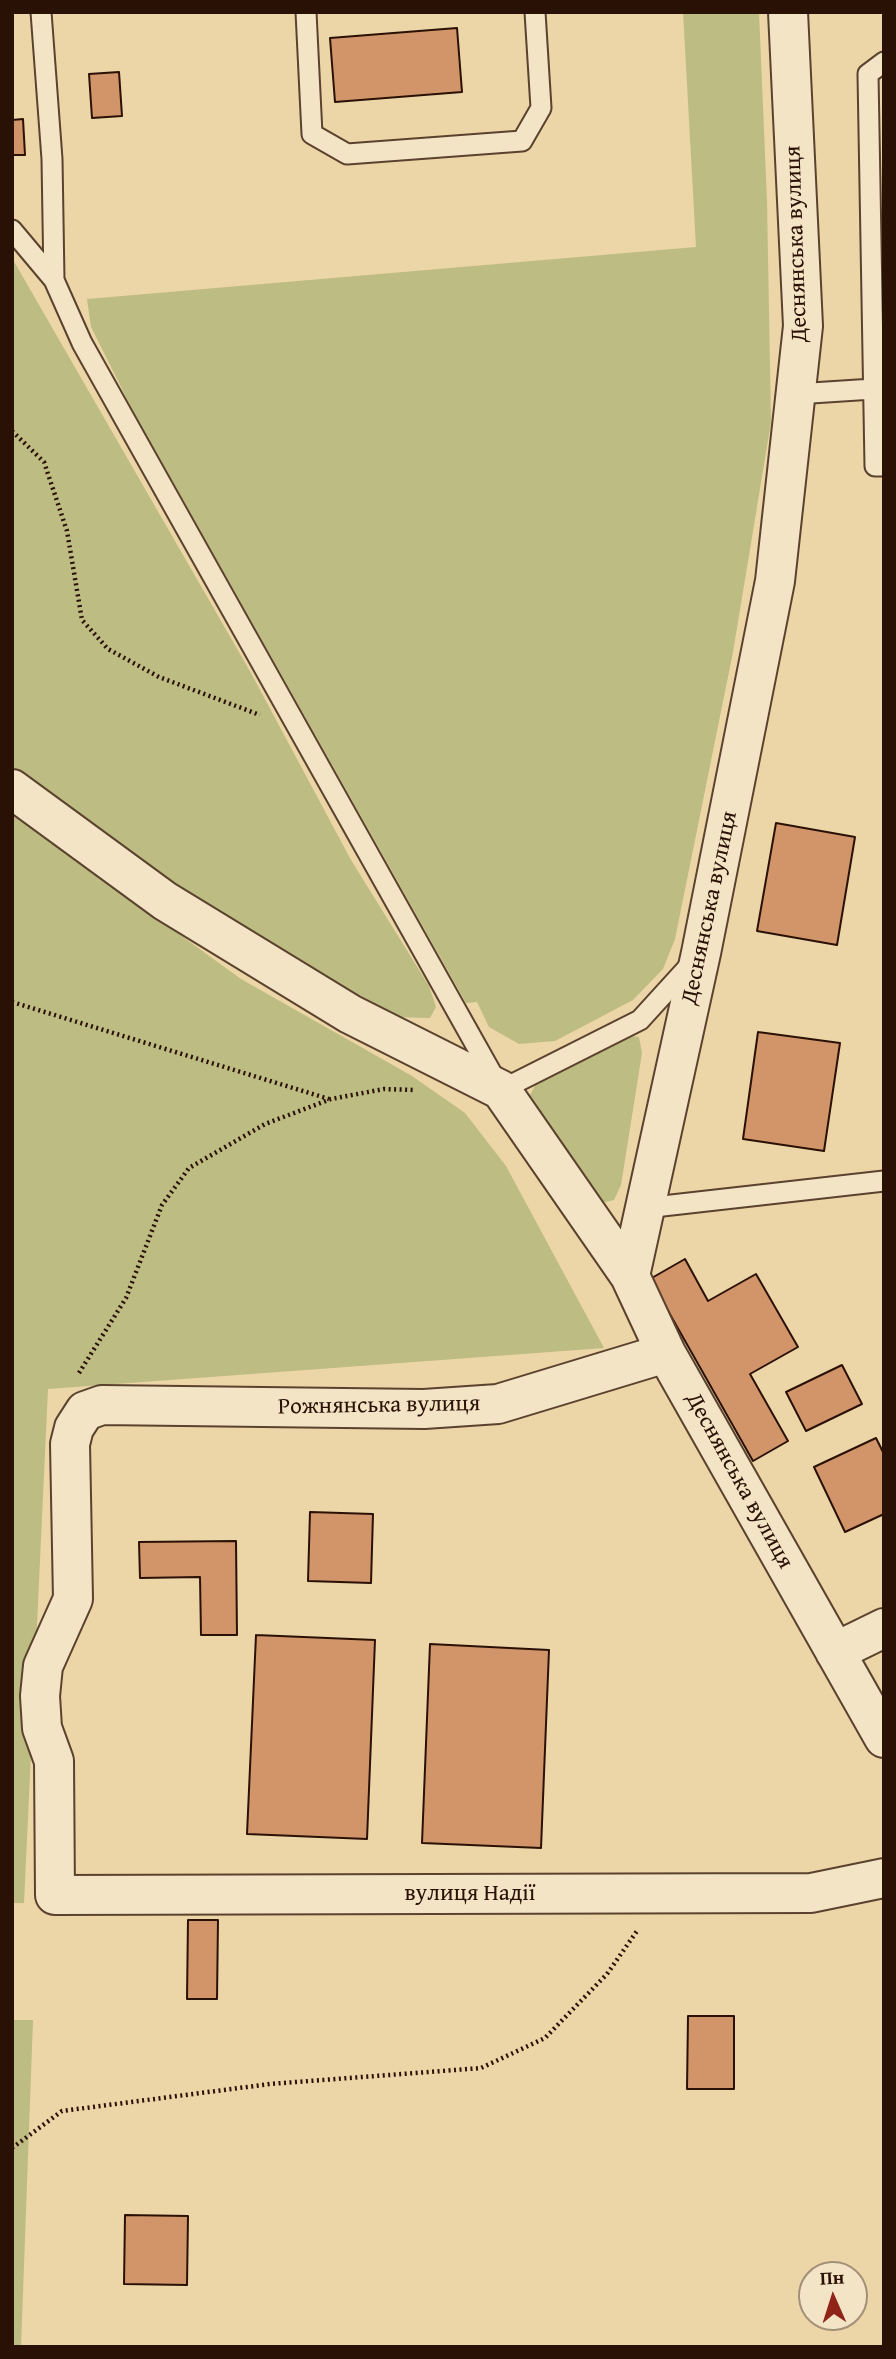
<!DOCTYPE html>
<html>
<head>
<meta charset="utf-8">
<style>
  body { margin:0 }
  #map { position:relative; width:896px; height:2359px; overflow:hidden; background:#ecd5a6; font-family:"Gentium Book Plus",serif }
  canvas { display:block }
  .frame { position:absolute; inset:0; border:14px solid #2a1106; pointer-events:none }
  .north { position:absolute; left:798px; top:2261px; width:70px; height:70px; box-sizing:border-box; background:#f3e4c5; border:2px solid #a39079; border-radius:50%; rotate:357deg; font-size:19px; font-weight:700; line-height:28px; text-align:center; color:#2a1106 }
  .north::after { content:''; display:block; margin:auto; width:24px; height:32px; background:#8f2418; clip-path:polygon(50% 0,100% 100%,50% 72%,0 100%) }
</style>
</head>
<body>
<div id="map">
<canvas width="896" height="2359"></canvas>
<div class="frame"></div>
<div class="north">Пн</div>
</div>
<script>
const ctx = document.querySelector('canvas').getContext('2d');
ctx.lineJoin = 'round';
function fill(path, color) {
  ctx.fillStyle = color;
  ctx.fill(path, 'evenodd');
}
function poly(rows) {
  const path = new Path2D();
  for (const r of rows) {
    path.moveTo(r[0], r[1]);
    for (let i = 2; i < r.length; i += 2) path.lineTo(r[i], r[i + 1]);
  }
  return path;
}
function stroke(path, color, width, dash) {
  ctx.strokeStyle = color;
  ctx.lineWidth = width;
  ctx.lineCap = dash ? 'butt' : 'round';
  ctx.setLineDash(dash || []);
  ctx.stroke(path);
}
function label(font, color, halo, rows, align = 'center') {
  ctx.font = font + ' "Gentium Book Plus",serif';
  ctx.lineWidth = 5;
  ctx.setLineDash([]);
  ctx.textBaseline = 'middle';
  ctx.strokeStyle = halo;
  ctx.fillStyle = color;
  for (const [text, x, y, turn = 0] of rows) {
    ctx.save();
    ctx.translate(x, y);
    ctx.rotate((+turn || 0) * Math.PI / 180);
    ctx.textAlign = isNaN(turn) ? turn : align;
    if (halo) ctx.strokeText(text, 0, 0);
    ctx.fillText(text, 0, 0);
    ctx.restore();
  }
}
fill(poly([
  [683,12,759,12,767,201,771,422,733,652,675,939,663,969,633,1000,555,1041,519,1044,489,1027,477,1002,466,1003,130,405,91,327,87,299,696,247],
  [12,258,251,673,351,860,429,986,436,1007,430,1018,394,1017,229,926,12,772],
  [12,813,241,979,412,1076,465,1113,506,1166,604,1348,48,1389,24,1903,12,1903],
  [625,1035,639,1037,642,1053,621,1185,614,1200,596,1204,525,1105,540,1076],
  [33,2020,21,2347,12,2347,12,2020]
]), '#bdbc83');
const building = poly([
  [457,28,462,92,335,102,330,38,457,28],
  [119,72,122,116,92,118,89,74,119,72],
  [23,119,25,155,12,155,12,120,23,119],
  [776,823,855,837,837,945,757,931,776,823],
  [758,1032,840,1043,824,1151,743,1139,758,1032],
  [685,1259,708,1301,756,1274,798,1347,750,1374,788,1441,753,1461,650,1279,685,1259],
  [842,1365,862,1404,806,1431,786,1392,842,1365],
  [876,1438,884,1454,884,1514,845,1532,814,1467,876,1438],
  [310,1512,373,1514,371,1583,308,1581,310,1512],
  [236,1541,237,1635,201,1635,200,1577,140,1578,139,1542,236,1541],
  [256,1635,375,1640,367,1839,247,1834,256,1635],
  [430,1644,549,1650,541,1848,422,1843,430,1644],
  [188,1920,218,1920,217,1999,187,1999,188,1920],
  [688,2016,734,2016,734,2089,687,2089,688,2016],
  [125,2215,188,2216,187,2285,124,2284,125,2215]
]);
fill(building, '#d29569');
stroke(building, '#2a1106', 2);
const lane = poly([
  [41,12,52,159,54,280,82,343,501,1090,640,1020,691,964],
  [306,12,312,134,347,154,522,141,541,108,535,12],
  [884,62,868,74,875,466,884,466],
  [12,230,54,280],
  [796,394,873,389],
  [645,1208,884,1181]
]);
const street = poly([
  [788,12,803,326,775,581,701,953,630,1276,666,1353,884,1738],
  [12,789,165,901,350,1014,501,1090,630,1276],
  [666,1353,498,1404,424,1409,102,1405,85,1411,74,1428,70,1444,73,1599,43,1666,40,1696,42,1728,54,1761,55,1895,811,1893,884,1878],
  [835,1652,884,1628]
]);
stroke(lane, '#5a422e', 23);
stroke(street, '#5a422e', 42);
stroke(poly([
  [12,431,44,462,67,531,82,620,108,649,159,677,260,715],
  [12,1002,329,1099],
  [79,1373,126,1298,162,1205,189,1168,265,1124,331,1099,384,1089,415,1090],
  [12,2148,62,2111,270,2084,481,2068,545,2038,607,1974,637,1931]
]), '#2a1106', 4.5, [2, 3.5]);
stroke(lane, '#f3e4c5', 19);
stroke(street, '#f3e4c5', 38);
label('23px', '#2a1106', '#f3e4c5', [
  ["Деснянська вулиця",797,244,-92],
  ["Деснянська вулиця",710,908,-78],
  ["Рожнянська вулиця",379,1406,-1],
  ["Деснянська вулиця",739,1481,61],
  ["вулиця Надії",470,1894]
]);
</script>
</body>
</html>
